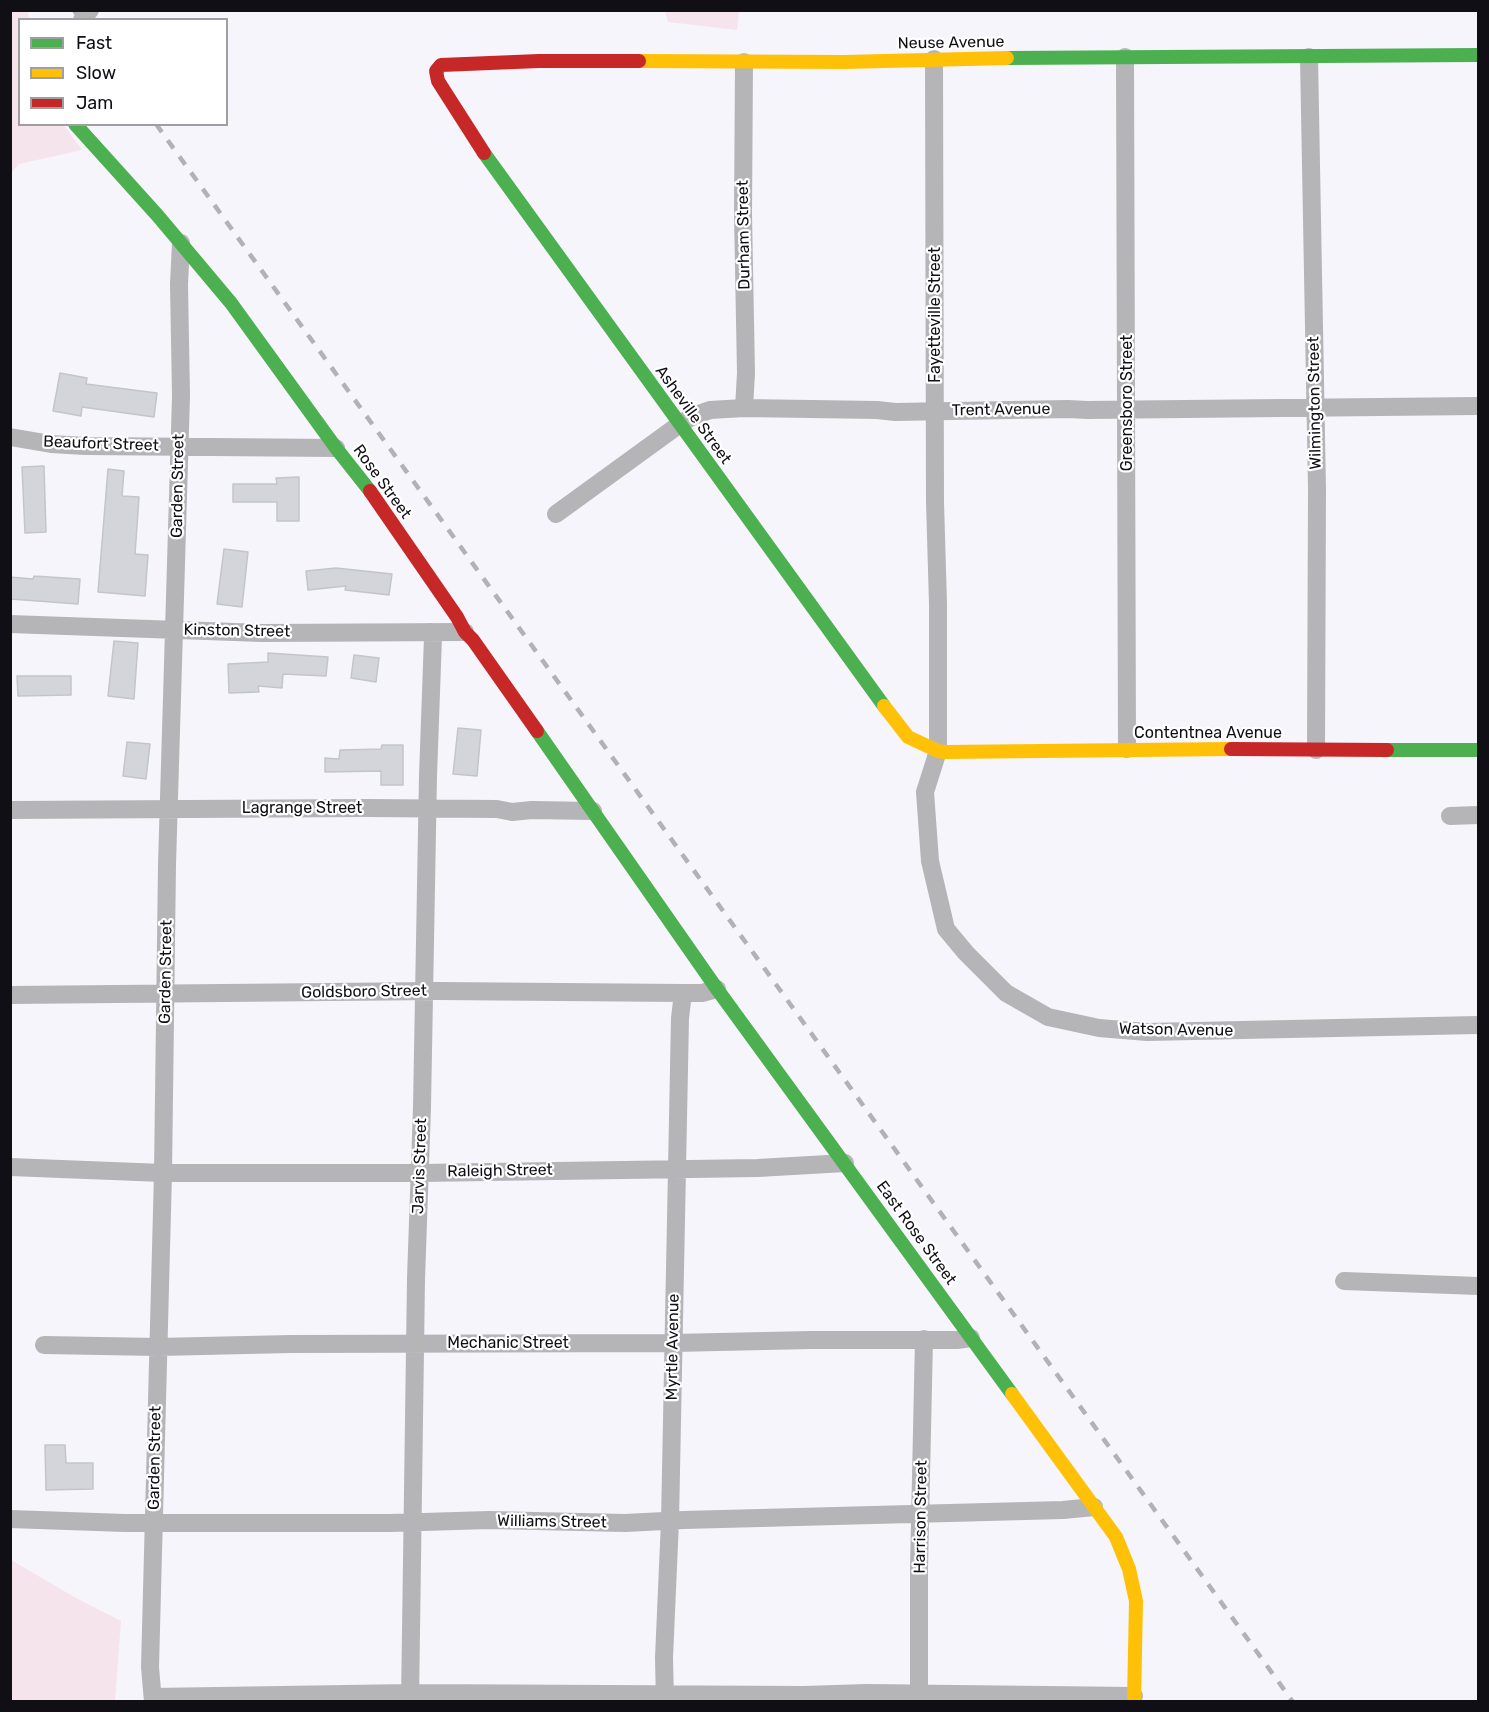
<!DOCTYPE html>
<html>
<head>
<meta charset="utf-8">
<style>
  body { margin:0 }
  #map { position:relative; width:1489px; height:1712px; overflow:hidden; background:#f6f5fb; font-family:Rubik,sans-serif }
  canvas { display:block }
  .frame { position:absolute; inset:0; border:12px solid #100f15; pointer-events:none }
  .legend { position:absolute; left:18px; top:18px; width:210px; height:108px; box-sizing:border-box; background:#fff; border:2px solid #9f9fa1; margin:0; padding:8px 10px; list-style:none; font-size:18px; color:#100f15 }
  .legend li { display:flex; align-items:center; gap:12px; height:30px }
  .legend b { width:30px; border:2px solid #9f9fa1 }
</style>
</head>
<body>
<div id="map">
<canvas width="1489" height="1712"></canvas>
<div class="frame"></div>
<ul class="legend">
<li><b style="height:8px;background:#4caf50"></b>Fast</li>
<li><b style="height:8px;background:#ffc107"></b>Slow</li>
<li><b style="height:8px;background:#c62828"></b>Jam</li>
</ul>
</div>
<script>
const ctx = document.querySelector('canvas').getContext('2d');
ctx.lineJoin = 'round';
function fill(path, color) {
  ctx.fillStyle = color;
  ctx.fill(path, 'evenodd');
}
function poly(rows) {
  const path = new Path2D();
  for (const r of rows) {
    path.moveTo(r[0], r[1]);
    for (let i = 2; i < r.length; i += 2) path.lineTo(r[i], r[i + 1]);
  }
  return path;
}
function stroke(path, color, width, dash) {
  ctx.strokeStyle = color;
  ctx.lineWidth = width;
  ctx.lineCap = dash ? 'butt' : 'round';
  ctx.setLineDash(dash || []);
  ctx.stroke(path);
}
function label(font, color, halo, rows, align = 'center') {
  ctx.font = font + ' Rubik,sans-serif';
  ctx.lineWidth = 4.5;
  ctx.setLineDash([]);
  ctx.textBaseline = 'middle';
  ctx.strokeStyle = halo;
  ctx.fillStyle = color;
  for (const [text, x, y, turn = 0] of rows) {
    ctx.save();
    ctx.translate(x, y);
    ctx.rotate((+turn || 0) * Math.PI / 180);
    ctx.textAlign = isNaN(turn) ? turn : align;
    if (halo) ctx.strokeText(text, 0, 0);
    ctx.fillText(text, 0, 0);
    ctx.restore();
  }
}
fill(poly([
  [11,11,28,11,29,19,20,20,20,124,64,125,82,150,19,164,11,173],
  [665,11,739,11,737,30,668,22],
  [11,1560,76,1598,121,1621,115,1701,11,1701]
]), '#f5e4ec');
const building = poly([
  [60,373,87,378,86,384,157,393,154,417,82,407,81,416,53,411,60,373],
  [44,466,46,532,25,533,22,467,44,466],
  [108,469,124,471,122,496,139,497,135,554,148,555,145,596,98,592,108,469],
  [299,477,299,521,277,521,277,502,233,502,233,484,277,484,276,478,299,477],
  [224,549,248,552,242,607,217,604,224,549],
  [336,568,392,574,389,595,345,590,346,586,308,590,306,571,336,568],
  [34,576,80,579,78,604,10,599,10,577,33,579,34,576],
  [114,641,138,643,134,699,108,696,114,641],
  [268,653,328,657,326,676,283,674,282,688,258,686,259,692,229,693,228,664,268,662,268,653],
  [354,655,379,658,376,682,351,678,354,655],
  [17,676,71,676,71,695,18,696,17,676],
  [458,728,481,730,477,776,453,774,458,728],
  [127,742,150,744,146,779,123,776,127,742],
  [382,745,403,745,403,785,381,785,381,771,325,772,325,758,339,759,340,750,381,749,382,745],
  [45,1445,65,1445,66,1463,93,1463,93,1489,46,1490,45,1445]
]);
fill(building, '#d3d5db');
stroke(building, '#c3c5cb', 1.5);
stroke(poly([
  [82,20,90,10],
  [1125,57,1127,749],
  [1309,57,1317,489,1316,750],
  [934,59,935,502,938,604,938,751,925,792,930,861,946,929,966,953,1006,993,1048,1017,1099,1028,1147,1032,1478,1025],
  [744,62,743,214,746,373,744,408],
  [10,437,51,444,85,446,336,448],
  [556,514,680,424,693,416,710,410,744,408,877,410,895,412,1068,409,1087,410,1478,406],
  [10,624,262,633,465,632],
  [10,810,365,808,497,809,512,812,532,810,593,811],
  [1450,816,1478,815],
  [10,995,437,991,683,993,702,993,717,989],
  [10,1167,163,1173,420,1173,758,1168,845,1163],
  [1344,1281,1478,1286],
  [44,1345,158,1347,291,1344,673,1343,811,1340,957,1340,971,1338],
  [10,1519,125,1523,390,1523,489,1520,625,1523,684,1520,1063,1510,1094,1507],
  [919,1694,919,1568,924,1339],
  [153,1697,410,1693,804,1695,867,1693,1134,1696],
  [153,1702,150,1667,163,1173,167,865,181,396,179,284,181,243],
  [410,1702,416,1279,422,1107,428,776,433,637,430,632],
  [665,1702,664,1658,670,1521,680,1018,683,993]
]), '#b5b4b7', 18);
stroke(poly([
  [1007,58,1478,55],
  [75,124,158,216,231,303,336,448,370,491],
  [484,153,884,706],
  [537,731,717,989,1012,1394],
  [1387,750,1478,750]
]), '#4caf50', 14);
stroke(poly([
  [639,61,844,62,1007,58],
  [884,706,908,737,938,751,945,752,1231,749],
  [1012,1394,1116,1537,1129,1569,1136,1601,1134,1702]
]), '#ffc107', 14);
stroke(poly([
  [484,153,438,81,436,71,441,65,539,61,639,61],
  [370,491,457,617,465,632,473,640,537,731],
  [1231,749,1387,750]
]), '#c62828', 14);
stroke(poly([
  [74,10,80,20],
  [156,124,1293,1702]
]), '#b2b1b5', 4.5, [10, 10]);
label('16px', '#100f15', '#fff', [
  ["Neuse Avenue",951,43,-1],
  ["Durham Street",744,235,-91],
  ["Fayetteville Street",935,315,-90],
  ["Greensboro Street",1127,403,-90],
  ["Wilmington Street",1315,403,-91],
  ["Trent Avenue",1001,410,-1],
  ["Asheville Street",693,415,54],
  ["Beaufort Street",101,444,2],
  ["Rose Street",382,482,54],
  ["Garden Street",178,486,-89],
  ["Kinston Street",237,631,1],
  ["Contentnea Avenue",1208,733],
  ["Lagrange Street",302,808],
  ["Garden Street",166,972,-89],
  ["Goldsboro Street",364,992,-1],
  ["Watson Avenue",1176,1030,1],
  ["Jarvis Street",420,1166,-88],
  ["Raleigh Street",500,1171,-1],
  ["East Rose Street",916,1233,54],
  ["Mechanic Street",508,1343],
  ["Myrtle Avenue",673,1347,-89],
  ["Garden Street",155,1458,-89],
  ["Harrison Street",921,1517,-89],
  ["Williams Street",552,1522,1]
]);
</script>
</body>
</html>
